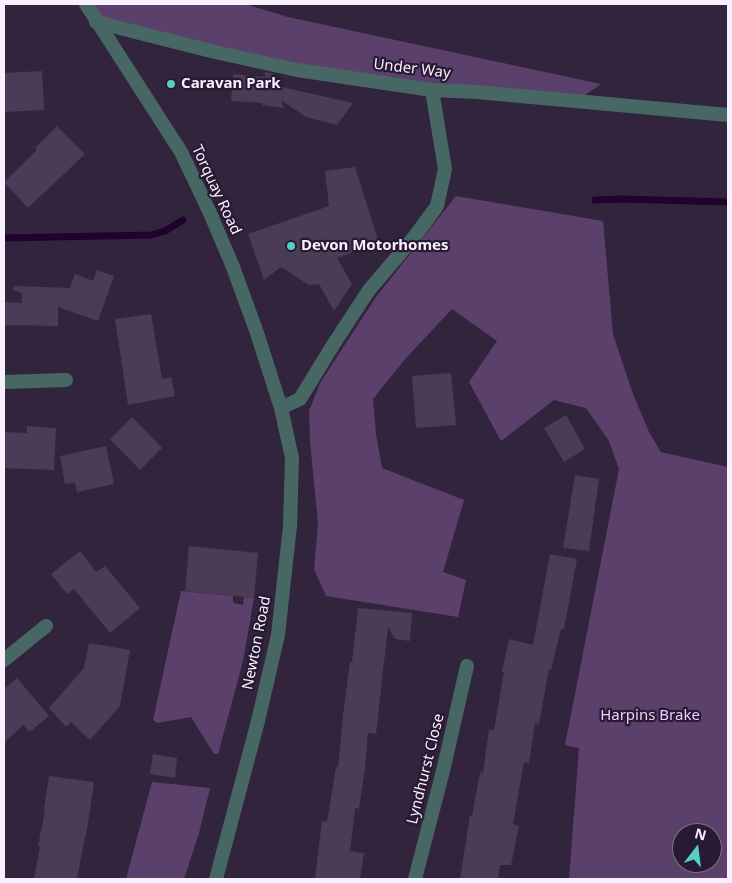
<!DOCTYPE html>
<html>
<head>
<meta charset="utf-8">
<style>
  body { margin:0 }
  #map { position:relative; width:732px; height:883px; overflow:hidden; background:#33243d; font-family:"Noto Sans",sans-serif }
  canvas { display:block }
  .frame { position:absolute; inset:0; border:5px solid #f8f0fe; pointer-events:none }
  .north { position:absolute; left:672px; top:823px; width:50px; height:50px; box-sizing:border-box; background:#291a33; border:1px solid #7c7084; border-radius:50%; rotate:15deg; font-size:14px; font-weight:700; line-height:20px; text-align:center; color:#f8f0fe }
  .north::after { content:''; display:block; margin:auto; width:18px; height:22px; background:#55cec5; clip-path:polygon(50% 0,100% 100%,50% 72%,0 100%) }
</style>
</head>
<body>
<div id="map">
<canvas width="732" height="883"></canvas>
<div class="frame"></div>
<div class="north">N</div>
</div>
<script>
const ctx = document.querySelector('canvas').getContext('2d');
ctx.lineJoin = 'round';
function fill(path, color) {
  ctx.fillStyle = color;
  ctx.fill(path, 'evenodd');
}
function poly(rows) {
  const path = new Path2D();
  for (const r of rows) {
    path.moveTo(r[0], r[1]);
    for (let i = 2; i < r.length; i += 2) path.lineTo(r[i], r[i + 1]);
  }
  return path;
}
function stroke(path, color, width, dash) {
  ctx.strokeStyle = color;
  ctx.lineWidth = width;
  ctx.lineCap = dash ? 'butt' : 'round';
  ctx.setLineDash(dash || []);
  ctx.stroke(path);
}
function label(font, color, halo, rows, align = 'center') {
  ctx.font = font + ' "Noto Sans",sans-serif';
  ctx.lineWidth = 4.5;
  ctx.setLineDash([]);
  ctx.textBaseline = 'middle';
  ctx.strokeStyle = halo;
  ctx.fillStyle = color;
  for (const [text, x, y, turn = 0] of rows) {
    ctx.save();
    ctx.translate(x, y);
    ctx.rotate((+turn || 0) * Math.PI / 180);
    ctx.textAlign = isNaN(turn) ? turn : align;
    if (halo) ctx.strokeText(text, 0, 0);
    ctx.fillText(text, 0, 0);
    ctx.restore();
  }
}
fill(poly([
  [86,4,245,4,288,17,601,84,575,102,297,70,96,22],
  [456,196,603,221,613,334,633,394,649,432,661,452,728,467,728,879,569,879,579,748,565,745,619,469,609,441,586,408,554,400,501,441,469,382,497,341,452,309,406,358,373,399,376,434,382,468,464,500,443,572,466,580,458,617,326,596,314,569,318,524,310,441,309,411,320,383,376,297],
  [682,833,712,833,712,863,682,863],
  [181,591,233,596,233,603,243,605,244,597,254,598,243,661,218,754,214,754,191,717,157,723,153,720],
  [152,782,210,788,199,833,184,879,126,879]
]), '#5b406c');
stroke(poly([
  [595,200,623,199,728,202],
  [4,238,151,235,165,231,183,220]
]), '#1f022e', 7);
fill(poly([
  [42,71,44,110,5,112,4,73],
  [265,72,274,74,277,86,353,103,337,125,306,117,281,100,284,108,262,105,262,103,231,101,233,74,265,77],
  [57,126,85,154,28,208,4,182,37,150,35,148],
  [355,167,379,243,337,258,352,284,334,311,319,284,309,285,281,267,264,280,248,234,329,206,325,171],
  [97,270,114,276,98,321,58,307,58,326,4,325,4,302,22,303,22,293,13,290,14,286,70,288,75,274,93,281],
  [151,314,162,379,171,377,175,396,128,405,115,319],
  [451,373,456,425,416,428,412,376],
  [566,415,585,449,564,462,544,428],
  [132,417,162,448,140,470,110,439],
  [27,426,56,428,54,470,4,468,4,432,27,433],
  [106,446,114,484,77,492,75,483,65,484,60,456],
  [575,475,599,479,589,551,563,548],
  [189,546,258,553,254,598,185,591],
  [80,551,96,572,105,566,140,608,110,633,74,589,67,594,51,574],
  [550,554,577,559,564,629,561,629,551,670,549,669,539,724,535,723,529,763,524,762,513,824,519,826,511,865,500,865,498,879,460,879,470,815,472,816,480,772,483,773,489,729,494,730,504,672,502,672,509,639,533,645],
  [358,608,412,613,410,641,395,639,388,627,376,734,368,733,365,768,359,809,355,808,350,851,364,853,360,879,315,879,322,821,327,822,336,767,338,767,343,715,350,662,352,662],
  [89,643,130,650,120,706,90,740,71,722,66,727,49,708,84,668],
  [17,678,49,716,30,732,23,725,4,743,4,689],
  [153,754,177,758,175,778,150,774],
  [49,776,94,782,86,836,85,836,77,879,34,879,40,846,38,846,45,810,44,809]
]), '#4b3b56');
stroke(poly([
  [96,22,215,52,297,70,432,90,477,92,728,115],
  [4,382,66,380],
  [281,408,300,399,333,345,369,290,415,236,437,206,445,169,432,90],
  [4,660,46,626],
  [415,879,443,771,467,666]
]), '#466764', 14);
stroke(poly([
  [86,4,181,152,210,213,233,267,257,333,281,408,292,458,290,526,278,635,258,721,216,879]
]), '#466764', 14);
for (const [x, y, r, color] of [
  [171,84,5,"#55cec5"],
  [291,246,5,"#55cec5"]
]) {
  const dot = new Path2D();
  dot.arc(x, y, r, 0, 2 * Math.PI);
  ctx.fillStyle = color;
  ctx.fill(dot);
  stroke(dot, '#291a33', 2);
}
label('15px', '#f8f0fe', '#291a33', [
  ["Under Way",412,69,7],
  ["Torquay Road",216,190,65],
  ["Newton Road",257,643,-79],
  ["Lyndhurst Close",426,769,-76]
]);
label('bold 15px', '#f8f0fe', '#291a33', [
  ["Caravan Park",181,84],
  ["Devon Motorhomes",301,246]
], 'left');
label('15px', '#eacefd', '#291a33', [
  ["Harpins Brake",650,716]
]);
</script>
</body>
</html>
